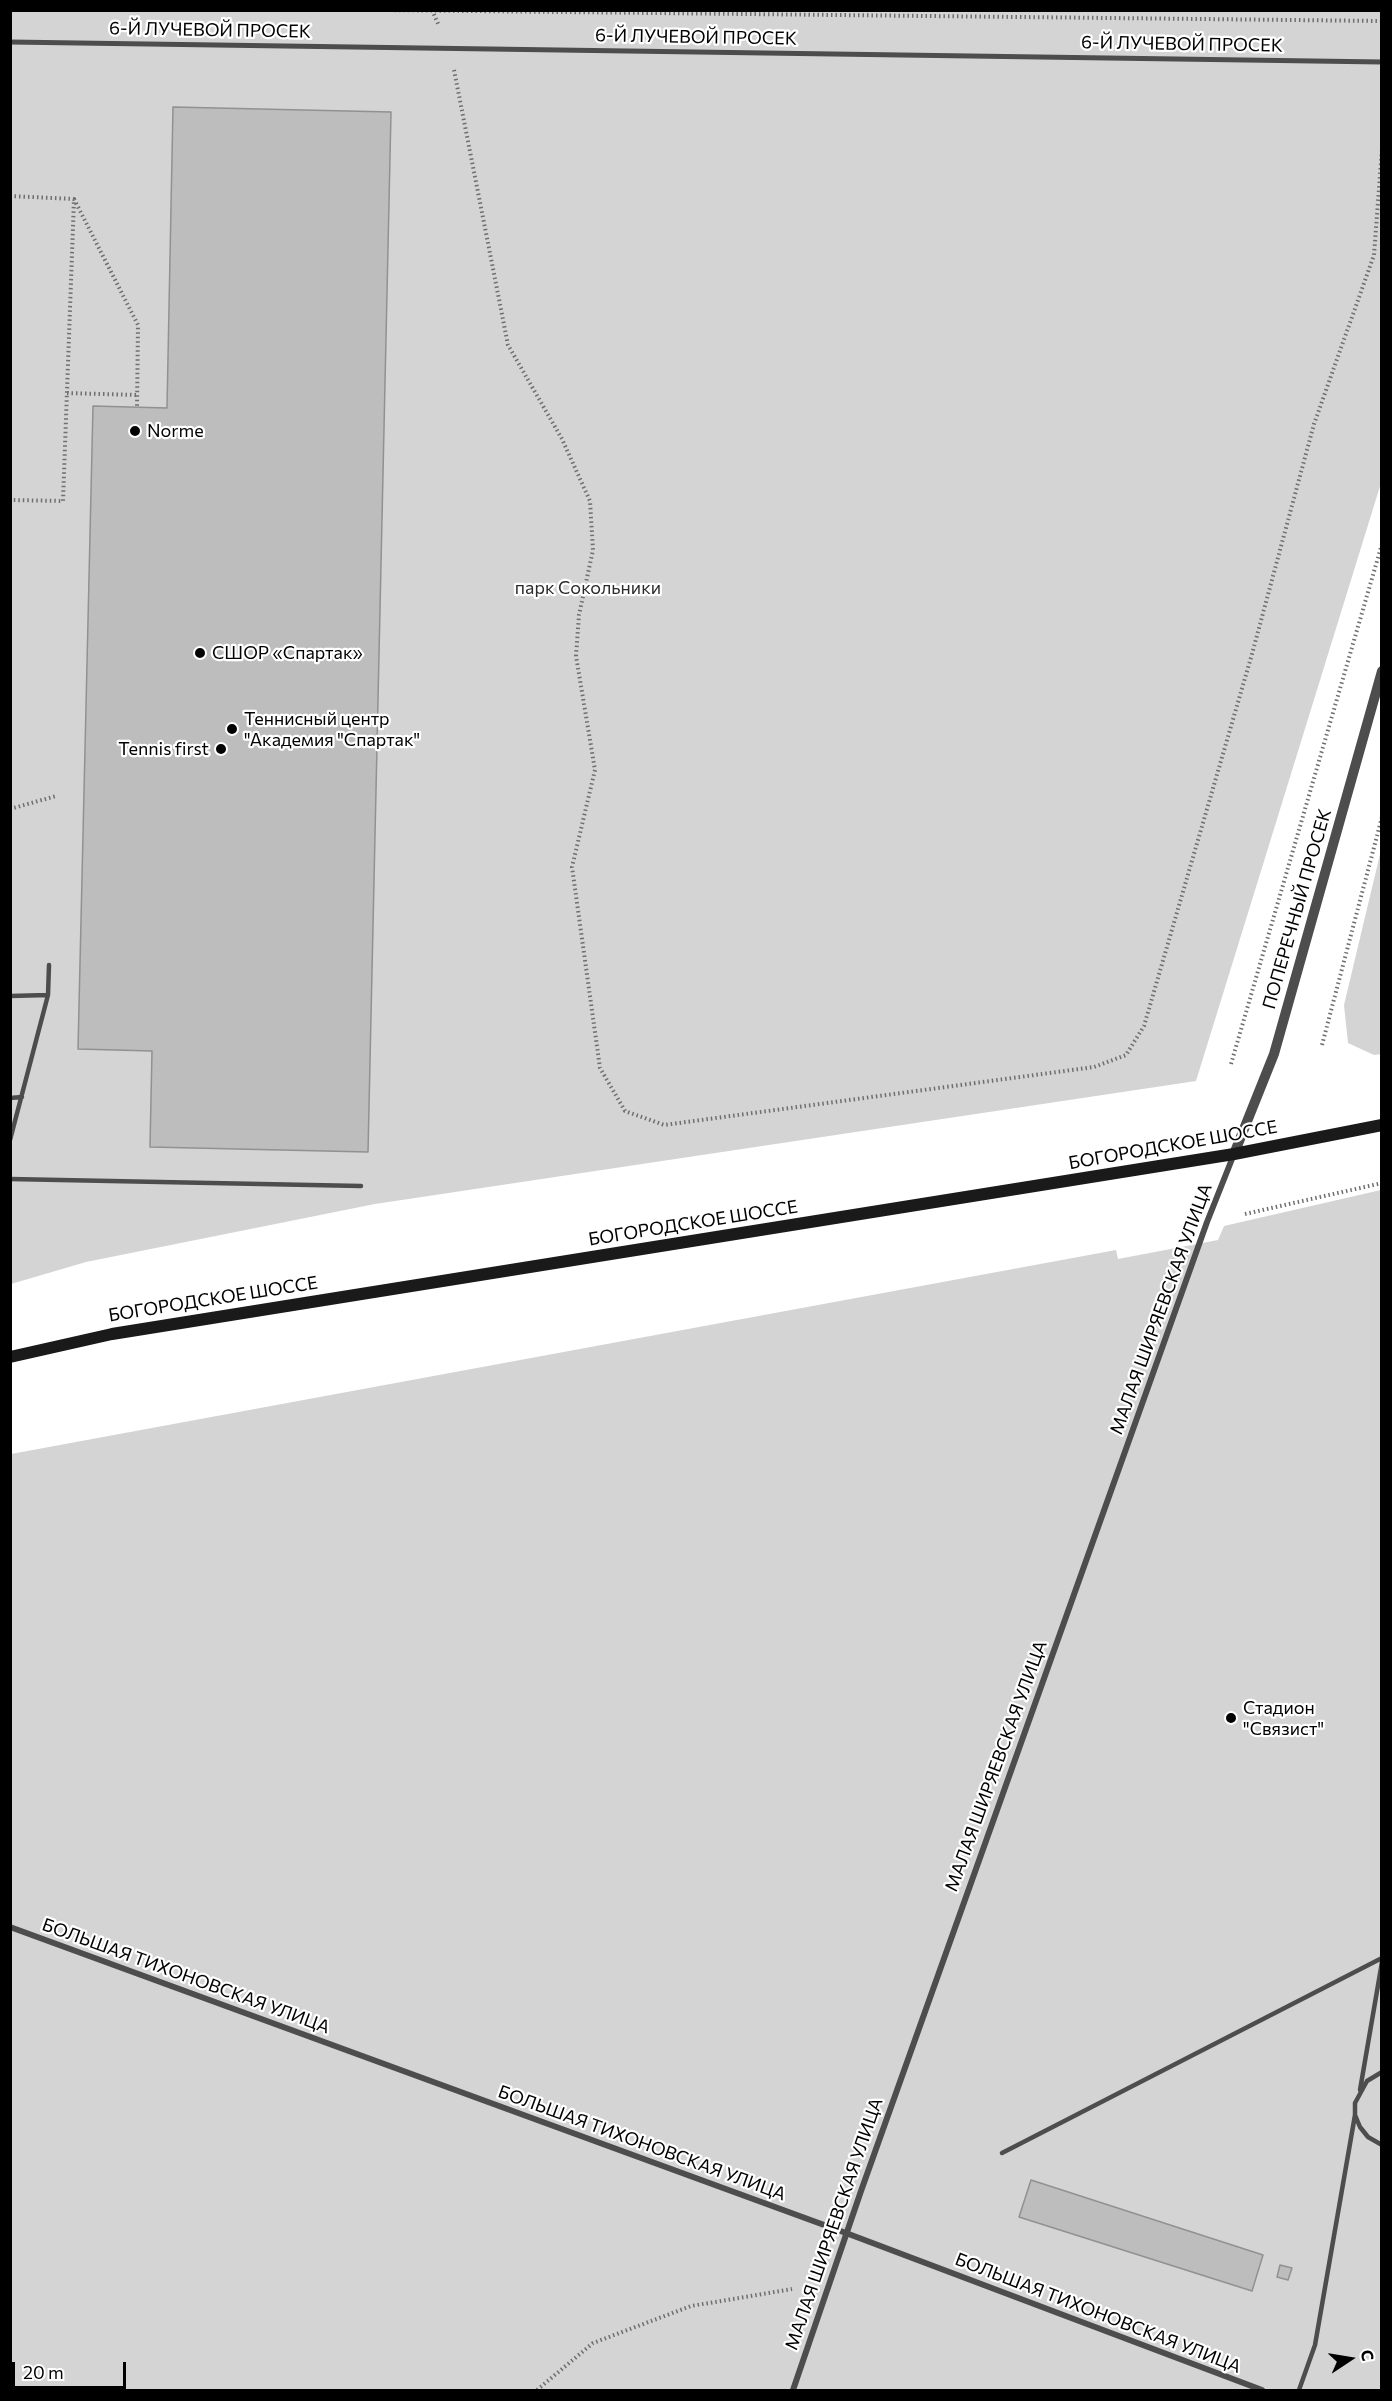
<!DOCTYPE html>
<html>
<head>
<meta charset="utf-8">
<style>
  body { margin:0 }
  #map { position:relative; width:1392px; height:2401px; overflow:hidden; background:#fff; font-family:Commissioner,sans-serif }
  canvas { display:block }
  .frame { position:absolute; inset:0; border:12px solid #000; pointer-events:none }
  .north { position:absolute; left:1320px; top:2329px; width:60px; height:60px; -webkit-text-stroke:4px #fff; paint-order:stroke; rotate:78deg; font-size:16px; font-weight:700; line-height:24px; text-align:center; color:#000 }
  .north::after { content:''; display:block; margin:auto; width:21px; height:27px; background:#000; clip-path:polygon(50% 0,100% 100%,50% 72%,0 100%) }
  .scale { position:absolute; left:12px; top:2362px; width:114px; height:27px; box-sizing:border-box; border:3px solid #000; border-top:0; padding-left:8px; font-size:18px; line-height:21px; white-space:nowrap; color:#000; -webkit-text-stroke:4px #fff; paint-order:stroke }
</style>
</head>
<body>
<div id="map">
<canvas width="1392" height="2401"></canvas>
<div class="frame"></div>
<div class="north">С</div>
<div class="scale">20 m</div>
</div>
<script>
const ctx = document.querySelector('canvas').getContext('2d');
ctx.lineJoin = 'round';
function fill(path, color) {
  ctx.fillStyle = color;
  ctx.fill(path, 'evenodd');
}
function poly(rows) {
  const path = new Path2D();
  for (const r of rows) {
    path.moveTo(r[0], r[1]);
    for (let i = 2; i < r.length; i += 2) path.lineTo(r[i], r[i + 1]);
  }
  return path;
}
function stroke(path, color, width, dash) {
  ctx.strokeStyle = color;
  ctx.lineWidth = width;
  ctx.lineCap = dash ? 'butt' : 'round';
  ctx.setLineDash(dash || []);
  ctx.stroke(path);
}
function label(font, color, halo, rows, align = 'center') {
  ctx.font = font + ' Commissioner,sans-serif';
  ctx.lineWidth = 4.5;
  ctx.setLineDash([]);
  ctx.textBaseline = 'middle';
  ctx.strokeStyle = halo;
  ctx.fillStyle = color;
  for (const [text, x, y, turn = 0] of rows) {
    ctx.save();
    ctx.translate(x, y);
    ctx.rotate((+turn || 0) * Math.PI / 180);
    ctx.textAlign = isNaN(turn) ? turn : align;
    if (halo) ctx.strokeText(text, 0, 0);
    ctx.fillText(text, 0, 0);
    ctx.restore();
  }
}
fill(poly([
  [11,11,1381,11,1381,483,1196,1081,375,1204,86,1262,11,1284],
  [1381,850,1382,1054,1374,1055,1348,1043,1344,1005],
  [1381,1190,1381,2390,11,2390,11,1454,1116,1250,1118,1259,1218,1240,1224,1226]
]), '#d4d4d4');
const building = poly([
  [173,107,391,112,368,1152,150,1147,152,1051,78,1049,93,406,167,408,173,107],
  [1031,2180,1263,2255,1252,2291,1019,2217,1031,2180],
  [1280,2265,1292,2268,1288,2280,1277,2277,1280,2265]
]);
fill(building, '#bdbdbd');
stroke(building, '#919191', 1.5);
stroke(poly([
  [381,10,1382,21],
  [432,10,439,26],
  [454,70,508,345,562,439,590,501,593,550,579,615,576,656,595,770,572,867,600,1068,625,1111,664,1125,1094,1067,1126,1055,1144,1026,1252,654,1314,424,1374,255,1382,149],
  [10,196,74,199,63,501,10,500],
  [74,199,138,325,137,407],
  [67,393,137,395],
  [10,809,56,796],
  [1322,1045,1382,817],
  [1231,1064,1382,544],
  [1245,1214,1382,1183],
  [537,2390,593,2343,691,2306,792,2289]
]), '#6f6f6f', 4, [1.5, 3]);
stroke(poly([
  [10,996,48,995],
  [10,1098,22,1097],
  [10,1140,48,995,49,965],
  [10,1179,361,1186],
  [1382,2072,1367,2081,1355,2103,1355,2115,1360,2127,1368,2137,1382,2145],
  [1360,2090,1382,1962],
  [1002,2153,1382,1958],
  [1299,2390,1315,2345,1355,2115]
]), '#4d4d4d', 4.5);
stroke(poly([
  [10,42,1382,62]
]), '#4d4d4d', 5);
stroke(poly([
  [10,1927,846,2233,1262,2390],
  [793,2390,861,2191,1207,1222,1234,1154]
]), '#4d4d4d', 6);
stroke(poly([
  [1234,1154,1274,1054,1382,671]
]), '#4d4d4d', 10);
stroke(poly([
  [10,1357,112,1334,1234,1154,1382,1125]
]), '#1a1a1a', 12);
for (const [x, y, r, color] of [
  [135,431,6,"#000"],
  [200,653,6,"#000"],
  [232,729,6,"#000"],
  [221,749,6,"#000"],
  [1231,1718,6,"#000"]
]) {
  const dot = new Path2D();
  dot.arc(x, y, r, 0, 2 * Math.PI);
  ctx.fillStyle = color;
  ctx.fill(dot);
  stroke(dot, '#fff', 2);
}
label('18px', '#000', '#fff', [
  ["6-Й ЛУЧЕВОЙ ПРОСЕК",210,30,1],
  ["6-Й ЛУЧЕВОЙ ПРОСЕК",696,37,1],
  ["6-Й ЛУЧЕВОЙ ПРОСЕК",1182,44,1],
  ["ПОПЕРЕЧНЫЙ ПРОСЕК",1297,909,-74],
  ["БОГОРОДСКОЕ ШОССЕ",1173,1145,-10],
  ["БОГОРОДСКОЕ ШОССЕ",693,1223,-9],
  ["БОГОРОДСКОЕ ШОССЕ",213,1299,-9],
  ["МАЛАЯ ШИРЯЕВСКАЯ УЛИЦА",1161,1309,-70],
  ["МАЛАЯ ШИРЯЕВСКАЯ УЛИЦА",996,1766,-70],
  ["БОЛЬШАЯ ТИХОНОВСКАЯ УЛИЦА",186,1976,20],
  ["БОЛЬШАЯ ТИХОНОВСКАЯ УЛИЦА",642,2143,20],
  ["МАЛАЯ ШИРЯЕВСКАЯ УЛИЦА",834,2224,-71],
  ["БОЛЬШАЯ ТИХОНОВСКАЯ УЛИЦА",1098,2313,21]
]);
label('18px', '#000', '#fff', [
  ["Norme",147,431],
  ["СШОР «Спартак»",212,653],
  ["Теннисный центр",244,719],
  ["\"Академия \"Спартак\"",244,740],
  ["Tennis first",209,749,"right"],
  ["Стадион",1243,1708],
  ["\"Связист\"",1243,1729]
], 'left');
label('18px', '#2b2b2b', '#fff', [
  ["парк Сокольники",588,588]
]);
</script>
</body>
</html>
